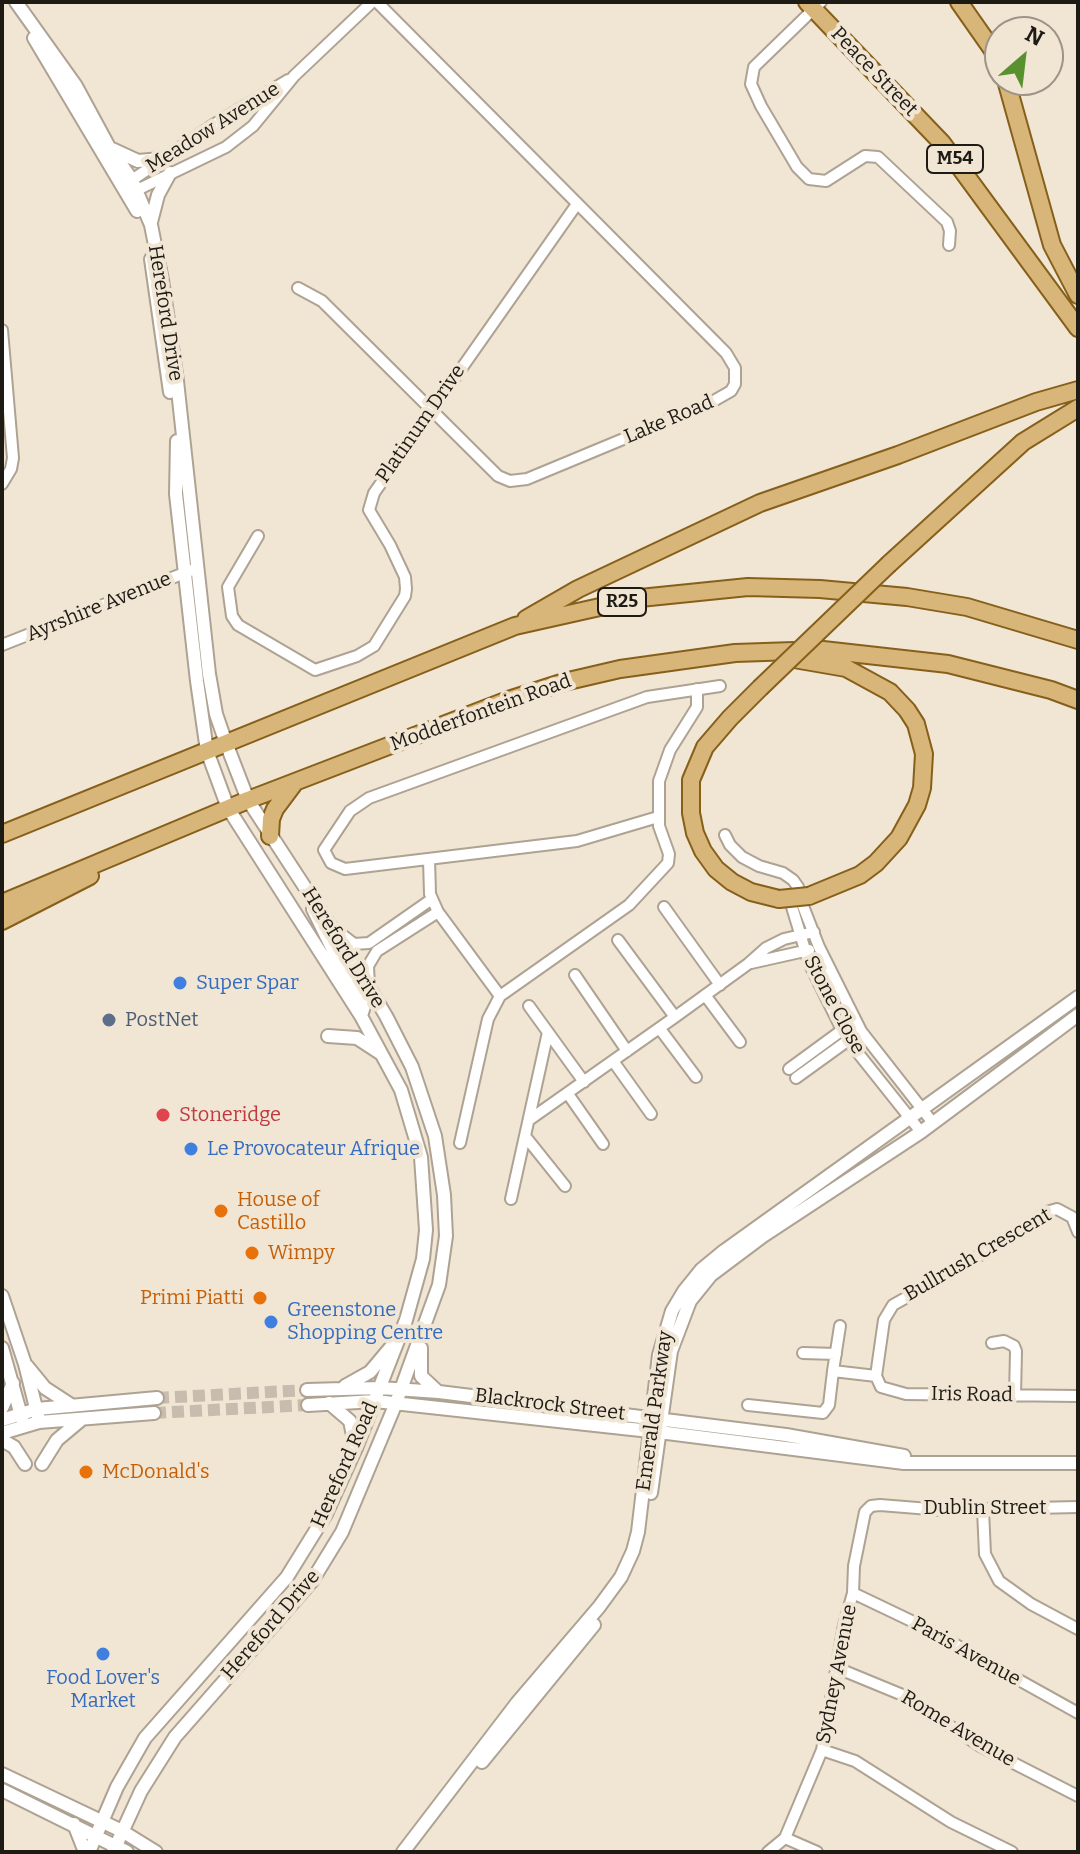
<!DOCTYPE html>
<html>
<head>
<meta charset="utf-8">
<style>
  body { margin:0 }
  #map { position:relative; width:1080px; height:1854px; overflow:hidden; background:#f1e5d4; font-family:Bitter,serif }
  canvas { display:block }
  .frame { position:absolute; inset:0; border:4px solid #1e1a14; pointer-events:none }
  .north { position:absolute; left:984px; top:16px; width:80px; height:80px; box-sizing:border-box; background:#f1e5d4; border:2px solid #9d9487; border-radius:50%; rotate:28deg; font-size:22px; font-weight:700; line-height:32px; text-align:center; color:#1e1a14 }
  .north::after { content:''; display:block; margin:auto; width:28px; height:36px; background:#58912e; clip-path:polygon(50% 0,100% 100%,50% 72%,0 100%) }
</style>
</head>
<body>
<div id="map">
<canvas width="1080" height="1854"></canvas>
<div class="frame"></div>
<div class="north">N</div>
</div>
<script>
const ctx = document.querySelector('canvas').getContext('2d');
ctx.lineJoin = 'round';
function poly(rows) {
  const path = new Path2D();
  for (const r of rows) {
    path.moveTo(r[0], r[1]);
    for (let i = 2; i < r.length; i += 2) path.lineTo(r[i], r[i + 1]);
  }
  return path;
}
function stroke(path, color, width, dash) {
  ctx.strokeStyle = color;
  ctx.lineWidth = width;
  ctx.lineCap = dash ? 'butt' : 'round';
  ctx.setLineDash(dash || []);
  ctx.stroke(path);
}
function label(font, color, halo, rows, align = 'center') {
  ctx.font = font + ' Bitter,serif';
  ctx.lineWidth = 8;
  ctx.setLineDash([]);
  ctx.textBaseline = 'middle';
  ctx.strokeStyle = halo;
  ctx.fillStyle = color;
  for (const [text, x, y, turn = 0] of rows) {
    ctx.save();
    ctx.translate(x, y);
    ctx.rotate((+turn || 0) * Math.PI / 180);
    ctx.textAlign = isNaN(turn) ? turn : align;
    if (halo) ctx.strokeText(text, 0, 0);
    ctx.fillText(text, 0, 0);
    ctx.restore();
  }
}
stroke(poly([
  [157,1398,307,1390],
  [154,1413,308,1405]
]), '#c7bcae', 12, [12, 6]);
const minor = poly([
  [821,2,754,67,751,84,761,106,797,167,809,179,826,181,865,156,878,157,947,222,950,231,949,245],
  [132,180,213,125,288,80],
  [137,190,226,147,253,126,294,76,372,2],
  [298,288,322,301,498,476,510,481,527,479,710,403,731,391,735,384,735,368,726,353,377,2],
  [2,330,13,458,11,469,2,484],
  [258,536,228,587,232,616,238,625,315,670,357,656,374,646,405,596,406,589,405,577,390,545,369,510,374,493,577,204],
  [2,645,197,568],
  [658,817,577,841,345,869,331,863,324,850,350,811,369,798,647,697,720,686],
  [725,835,730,845,742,857,759,866,783,873,793,880,798,887],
  [429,859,430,894,438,912,500,996],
  [803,906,819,947,861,1031,933,1123],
  [664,907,720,985],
  [792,907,809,963,842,1030,854,1048,921,1132],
  [336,930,354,944,369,943,432,899],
  [618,940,675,1017],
  [751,963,809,950],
  [575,975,627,1051],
  [369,986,368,966,377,951,438,912],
  [705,995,740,1042],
  [529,1006,584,1082],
  [660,1029,696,1077],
  [613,1061,651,1114],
  [789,1069,845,1028],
  [796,1078,861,1031],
  [568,1094,603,1144],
  [529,1120,675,1017,748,964,766,948,784,939,814,932],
  [525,1136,565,1186],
  [460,1143,488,1019,500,996,629,905,668,863,669,854,659,826,659,781,670,750,697,707,697,689],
  [511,1199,548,1032],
  [992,1343,1004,1341,1014,1346,1016,1351,1015,1396],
  [803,1353,836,1354],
  [833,1371,840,1326],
  [876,1376,884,1320,893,1305,964,1265,1050,1211,1057,1209,1072,1217,1078,1232],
  [876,1376,881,1387,906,1394,1078,1396],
  [748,1405,823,1413,829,1405,833,1371,876,1376],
  [983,1510,985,1554,999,1581,1031,1604,1078,1629],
  [853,1593,922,1626,1078,1713],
  [837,1668,905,1696,980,1746,1078,1796],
  [822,1750,855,1761,951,1822,1012,1852],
  [785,1838,817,1852],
  [768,1852,785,1838,822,1750,844,1625,853,1593,854,1566,865,1512,871,1506,880,1505,942,1510,1078,1507]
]);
const tertiary = poly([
  [16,2,76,86,109,147,132,180,151,225,162,280,177,381,209,674,216,714,226,743,248,800,355,964,386,1016,412,1067,435,1136,444,1195,446,1236,439,1285,396,1403,342,1532,312,1581,175,1737,141,1791,113,1852],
  [34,38,137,211],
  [112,149,138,161,161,159],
  [151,222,158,195,170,173],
  [151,259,170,392],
  [313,909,336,956,365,1003,361,1016],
  [328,1036,357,1038,380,1053],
  [2,1296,25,1364,38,1416],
  [2,1348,22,1419],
  [421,1348,421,1376,437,1391],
  [27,1366,45,1388,71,1405],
  [345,1386,370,1372,391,1347],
  [307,1390,380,1388,439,1392,786,1435,904,1456],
  [329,1403,350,1421,355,1445],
  [308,1405,375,1401,659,1432,904,1463,1078,1463],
  [2,1408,13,1383],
  [2,1420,37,1409,157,1398],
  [2,1433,39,1422,154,1413],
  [2,1440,14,1447,25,1464],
  [42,1464,57,1440,82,1419],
  [651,1493,671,1351,690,1301,711,1275,763,1236,921,1132,1078,1015],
  [482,1762,594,1625],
  [2,1774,122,1831,156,1852],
  [2,1790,127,1852],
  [74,1824,85,1852],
  [89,1852,117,1787,145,1738,287,1577,326,1514,356,1448,406,1320,423,1259,426,1230,421,1157,401,1090,361,1016,228,808,207,751,197,681,176,494,177,441],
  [403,1852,517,1703,599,1607,621,1577,633,1551,638,1532,659,1355,672,1311,684,1291,701,1270,724,1251,1078,997]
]);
const primary = poly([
  [807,2,942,143,1078,328],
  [959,2,992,49,1000,67],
  [1006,80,1052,245,1078,295],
  [889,564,1023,442,1078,408],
  [526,619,578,589,760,503,898,455,1036,402,1078,390],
  [794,659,846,668,890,692,907,710,916,724,924,754,922,788,917,805,899,838,876,863,860,875,809,896],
  [760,688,730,718,705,747,691,780,691,813,695,833,703,851,716,869,732,882,751,892,779,899],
  [2,834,515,626,640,598,748,587,820,589,907,597,967,607,1078,640],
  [270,836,271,819,275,809,293,785],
  [2,903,248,800,508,700,564,682,620,669,735,653,823,650,948,664,1051,690,1078,700],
  [2,921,90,876]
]);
stroke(minor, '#aea293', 14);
stroke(tertiary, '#aea293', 16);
stroke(primary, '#86601b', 20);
stroke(minor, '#fff', 10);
stroke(tertiary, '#fff', 12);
stroke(primary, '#d8b679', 16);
const primaryBridge = poly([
  [760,688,889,564],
  [779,899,809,896]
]);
stroke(primaryBridge, '#86601b', 20, []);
stroke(primaryBridge, '#d8b679', 16);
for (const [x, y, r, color] of [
  [180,983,8,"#3f7fe0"],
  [109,1020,8,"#5c6f8a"],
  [163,1115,8,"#e0444e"],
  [191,1149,8,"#3f7fe0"],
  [221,1211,8,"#e8710a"],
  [252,1253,8,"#e8710a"],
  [260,1298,8,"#e8710a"],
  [271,1322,8,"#3f7fe0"],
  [86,1472,8,"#e8710a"],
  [103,1654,8,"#3f7fe0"]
]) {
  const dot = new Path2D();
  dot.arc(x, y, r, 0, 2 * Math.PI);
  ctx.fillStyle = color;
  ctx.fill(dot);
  stroke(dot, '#f1e5d4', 3);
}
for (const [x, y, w] of [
  [955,159,56],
  [622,602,48]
]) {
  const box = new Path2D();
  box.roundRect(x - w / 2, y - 14, w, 28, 6);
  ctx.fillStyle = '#f1e5d4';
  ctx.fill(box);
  stroke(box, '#1e1a14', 2);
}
label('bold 18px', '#1e1a14', null, [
  ["M54",955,159],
  ["R25",622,602]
]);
label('20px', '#1e1a14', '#f1e5d4', [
  ["Peace Street",874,72,46],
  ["Meadow Avenue",213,128,-32],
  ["Hereford Drive",165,313,81],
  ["Lake Road",669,420,-23],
  ["Platinum Drive",421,424,-55],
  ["Ayrshire Avenue",99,607,-22],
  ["Modderfontein Road",481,713,-20],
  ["Hereford Drive",343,948,58],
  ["Stone Close",834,1005,62],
  ["Bullrush Crescent",978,1255,-30],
  ["Iris Road",972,1395,1],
  ["Blackrock Street",550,1405,7],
  ["Emerald Parkway",655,1411,-82],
  ["Hereford Road",345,1465,-66],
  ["Dublin Street",985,1508],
  ["Hereford Drive",271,1625,-49],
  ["Paris Avenue",966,1652,29],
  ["Sydney Avenue",837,1674,-79],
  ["Rome Avenue",958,1729,31]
]);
label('20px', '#366cbe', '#f1e5d4', [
  ["Super Spar",196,983],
  ["Le Provocateur Afrique",207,1149],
  ["Greenstone",287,1310],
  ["Shopping Centre",287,1333],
  ["Food Lover's",103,1678,"center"],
  ["Market",103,1701,"center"]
], 'left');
label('20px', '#4e5e75', '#f1e5d4', [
  ["PostNet",125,1020]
], 'left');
label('20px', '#be3a42', '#f1e5d4', [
  ["Stoneridge",179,1115]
], 'left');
label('20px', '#c56008', '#f1e5d4', [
  ["House of",237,1200],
  ["Castillo",237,1223],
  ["Wimpy",268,1253],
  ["Primi Piatti",244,1298,"right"],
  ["McDonald's",102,1472]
], 'left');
</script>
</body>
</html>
